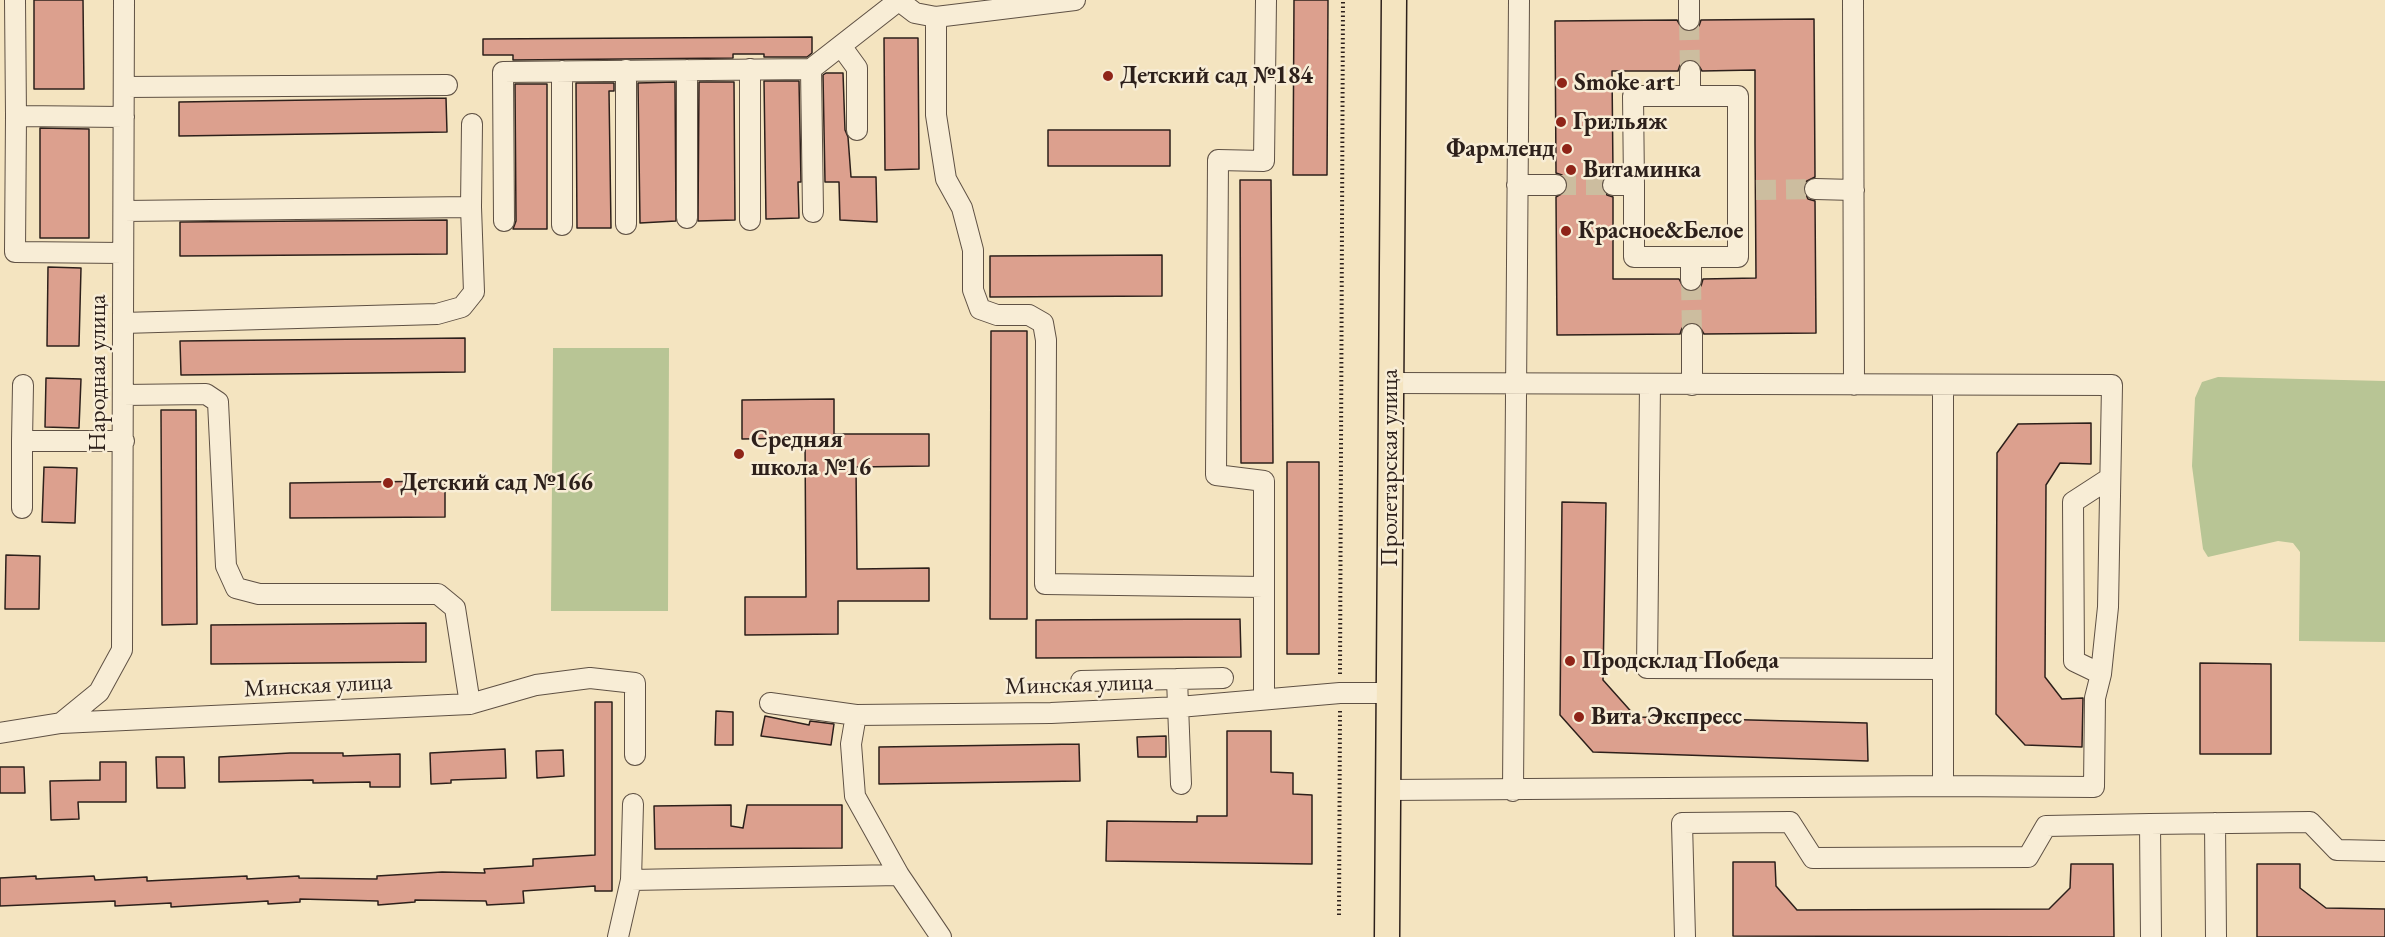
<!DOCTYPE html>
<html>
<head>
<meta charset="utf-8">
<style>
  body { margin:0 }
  canvas { display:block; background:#f4e4c0 }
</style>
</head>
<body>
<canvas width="2385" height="937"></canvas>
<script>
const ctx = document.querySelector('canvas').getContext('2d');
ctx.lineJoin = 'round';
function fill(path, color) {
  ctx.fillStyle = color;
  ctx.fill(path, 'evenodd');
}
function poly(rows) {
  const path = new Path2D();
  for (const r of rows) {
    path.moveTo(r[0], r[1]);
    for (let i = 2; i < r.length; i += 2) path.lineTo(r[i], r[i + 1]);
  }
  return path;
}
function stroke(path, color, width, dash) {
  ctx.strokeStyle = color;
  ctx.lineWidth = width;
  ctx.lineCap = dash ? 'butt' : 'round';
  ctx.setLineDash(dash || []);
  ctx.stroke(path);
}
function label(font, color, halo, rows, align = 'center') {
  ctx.font = font + ' "EB Garamond",serif';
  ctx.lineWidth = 5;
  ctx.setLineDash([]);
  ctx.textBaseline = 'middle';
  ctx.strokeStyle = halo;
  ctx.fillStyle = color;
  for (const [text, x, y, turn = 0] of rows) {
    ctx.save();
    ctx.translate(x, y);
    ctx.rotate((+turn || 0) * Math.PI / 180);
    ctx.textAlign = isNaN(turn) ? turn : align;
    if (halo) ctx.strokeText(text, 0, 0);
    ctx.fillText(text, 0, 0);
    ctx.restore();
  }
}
fill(poly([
  [553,348,669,348,668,611,551,611],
  [2218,377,2385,381,2385,642,2299,641,2300,552,2293,543,2278,541,2208,557,2203,549,2192,466,2195,398,2202,382]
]), '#b8c595');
const building = poly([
  [34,0,83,0,84,89,34,89,34,0],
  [1294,0,1328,0,1327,175,1293,175,1294,0],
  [1814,19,1815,177,1805,182,1803,189,1808,199,1815,201,1816,333,1704,334,1698,324,1691,322,1682,328,1680,334,1557,335,1556,197,1566,191,1568,184,1562,175,1556,173,1555,21,1677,20,1683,30,1690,32,1699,26,1701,20,1814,19],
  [1689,59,1696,61,1702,71,1755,70,1755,143,1756,278,1703,279,1701,286,1692,292,1685,290,1679,279,1613,279,1613,197,1607,195,1601,186,1603,179,1613,173,1612,71,1678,71,1680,65,1689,59],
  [812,37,812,53,807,57,764,57,764,54,733,54,733,58,513,60,513,55,483,55,483,39,812,37],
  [884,38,918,38,919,169,885,170,884,38],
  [826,73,843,73,845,130,848,137,851,177,876,177,877,222,840,220,839,182,825,182,823,75,826,73],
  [764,81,799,81,801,182,798,182,799,218,766,219,764,81],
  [675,82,676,221,640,223,638,83,675,82],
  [699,82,734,82,735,220,698,221,699,82],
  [576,83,614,83,614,91,609,91,611,228,577,228,576,83],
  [515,84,547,84,547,229,513,229,516,221,515,84],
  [446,98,447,132,179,136,179,102,446,98],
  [40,128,89,129,89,238,40,238,40,128],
  [1048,130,1170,130,1170,166,1048,166,1048,130],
  [1240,180,1271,180,1273,463,1241,463,1240,180],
  [447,220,447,254,180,256,180,222,447,220],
  [1162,255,1162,296,990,297,990,256,1162,255],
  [48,267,81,268,79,346,47,346,48,267],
  [991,331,1027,331,1027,619,990,619,991,331],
  [465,338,465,372,181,375,180,341,465,338],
  [46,378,81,379,79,428,45,427,46,378],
  [834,399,834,434,929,434,929,466,856,467,857,569,929,568,929,601,838,601,838,634,745,635,745,597,806,597,805,438,742,439,742,400,834,399],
  [161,410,196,410,197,624,162,625,161,410],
  [2091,423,2091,464,2060,463,2046,485,2045,677,2062,699,2083,698,2082,747,2025,745,1996,714,1997,453,2018,424,2091,423],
  [1287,462,1319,462,1319,654,1287,654,1287,462],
  [44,467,77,468,75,523,42,522,44,467],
  [445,481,445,517,290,518,290,483,445,481],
  [1562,502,1606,503,1603,680,1636,717,1867,723,1868,761,1593,752,1560,715,1562,502],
  [6,555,40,556,39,609,5,609,6,555],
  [1240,619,1241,657,1036,658,1036,620,1240,619],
  [426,623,426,662,211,664,211,625,426,623],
  [2200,663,2271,664,2271,754,2200,754,2200,663],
  [595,702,612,702,612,891,595,891,595,886,523,891,524,903,487,905,486,901,415,900,415,902,378,905,378,901,300,899,300,902,268,904,268,901,171,907,171,903,115,906,115,901,0,906,0,878,36,876,36,879,94,876,95,880,147,877,147,881,247,876,247,879,299,876,299,878,377,879,377,876,442,872,485,873,484,869,533,866,533,859,595,855,595,702],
  [716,711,733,712,733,745,715,745,716,711],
  [765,716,809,725,810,721,834,724,831,745,761,736,765,716],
  [1227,731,1271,731,1271,772,1293,773,1293,794,1312,795,1312,864,1106,861,1107,821,1197,822,1197,816,1227,816,1227,731],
  [1166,736,1166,757,1138,757,1137,737,1166,736],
  [1079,744,1080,781,879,784,879,747,1079,744],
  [505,749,506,778,451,780,451,783,431,784,430,753,505,749],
  [563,750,564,776,537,778,536,751,563,750],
  [290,753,343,753,343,756,400,754,400,787,370,787,370,782,313,783,313,780,219,782,219,757,290,753],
  [156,757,184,757,185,788,157,788,156,757],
  [100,762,126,762,126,802,78,802,79,819,51,820,50,781,100,780,100,762],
  [0,767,24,767,25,793,0,793,0,767],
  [731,805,731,826,743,828,747,805,842,805,842,848,655,849,654,806,731,805],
  [1733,862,1775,862,1776,886,1797,910,2049,909,2070,888,2071,864,2113,864,2114,937,1733,936,1733,862],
  [2257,864,2300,864,2300,888,2326,908,2385,909,2385,937,2257,937,2257,864]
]);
fill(building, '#dca08e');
stroke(building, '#2d201b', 1.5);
stroke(poly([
  [1689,20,1690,71],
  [1556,185,1613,185],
  [1756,190,1815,189],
  [1691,280,1692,334]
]), '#ccbd9f', 20, [20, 10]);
const minor = poly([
  [15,0,16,116],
  [898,0,915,13,936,17,1075,0],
  [1689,0,1689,20],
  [1853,0,1854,385],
  [936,17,936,115,946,179,962,208,973,250,973,290,980,309,997,315,1029,315,1043,323,1046,340,1045,584,1264,587,1264,481,1216,475,1218,160,1264,161,1266,0],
  [841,46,857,68,857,130],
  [811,69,813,212],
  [687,70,687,218],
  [562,71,562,225],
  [1690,71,1690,96],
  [124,87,447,85],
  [1517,185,1556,185],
  [1613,185,1634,185,1633,96,1738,96,1738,257,1634,257,1634,185],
  [1815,189,1854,190],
  [471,207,472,124],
  [750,220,750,69],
  [504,221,503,72,811,69,898,1],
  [626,224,626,70],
  [123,253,15,252,16,116,124,117],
  [1691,257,1691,280],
  [123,323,437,314,462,307,474,292,471,207,124,211],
  [1391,383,2112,385,2108,607,2101,674,2095,698,2094,787,1943,786,1943,385],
  [1650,384,1647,668,1943,669],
  [23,385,22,441,124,441],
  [1692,385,1692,334],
  [123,395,206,394,218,402,226,566,236,588,259,594,438,594,455,608,470,704],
  [22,441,22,508],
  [2101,674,2074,661,2073,502,2110,478],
  [1177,679,1223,678],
  [1081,681,1177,679,1181,784],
  [1264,699,1264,587],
  [770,703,856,715,1051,713,1179,707,1340,693,1389,693],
  [856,715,851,744,855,796,899,875,941,937],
  [61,723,99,692,122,650,124,0],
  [0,733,61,723,470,704,536,685,590,678,635,683,635,755],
  [1389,790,1943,786],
  [1513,791,1519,0],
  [2215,823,2216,937],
  [2150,824,2151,937],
  [631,880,899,875],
  [618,937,631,880,633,804],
  [1685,937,1682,823,1790,822,1813,858,2028,857,2046,826,2150,824,2310,822,2337,850,2385,851]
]);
const major = poly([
  [1387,937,1394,0]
]);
stroke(minor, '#5f5144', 22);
stroke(major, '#2d201b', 27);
stroke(poly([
  [1340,674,1343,0],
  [1339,915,1340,711]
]), '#2d201b', 4, [1.5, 3]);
stroke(minor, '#f8edd6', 20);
stroke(major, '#f4e4c0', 24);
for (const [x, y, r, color] of [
  [1108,76,6,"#8f2418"],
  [1562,83,6,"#8f2418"],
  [1561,122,6,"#8f2418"],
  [1567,149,6,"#8f2418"],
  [1571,170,6,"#8f2418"],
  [1566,231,6,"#8f2418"],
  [739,454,6,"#8f2418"],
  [388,483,6,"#8f2418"],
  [1570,661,6,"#8f2418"],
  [1579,717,6,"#8f2418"]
]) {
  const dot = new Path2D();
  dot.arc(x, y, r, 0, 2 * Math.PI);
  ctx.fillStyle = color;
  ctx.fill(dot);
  stroke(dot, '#f8edd6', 2);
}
label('bold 24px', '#2d201b', '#f8edd6', [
  ["Детский сад №184",1120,76],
  ["Smoke art",1574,83],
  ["Грильяж",1573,122],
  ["Фармленд",1555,149,"right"],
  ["Витаминка",1583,170],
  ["Красное&Белое",1578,231],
  ["Средняя",751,440],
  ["школа №16",751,468],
  ["Детский сад №166",400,483],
  ["Продсклад Победа",1582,661],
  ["Вита Экспресс",1591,717]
], 'left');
label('24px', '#2d201b', '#f8edd6', [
  ["Народная улица",98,373,-90],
  ["Пролетарская улица",1390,468,-90],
  ["Минская улица",1079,685,-2],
  ["Минская улица",318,686,-3]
]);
</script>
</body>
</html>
